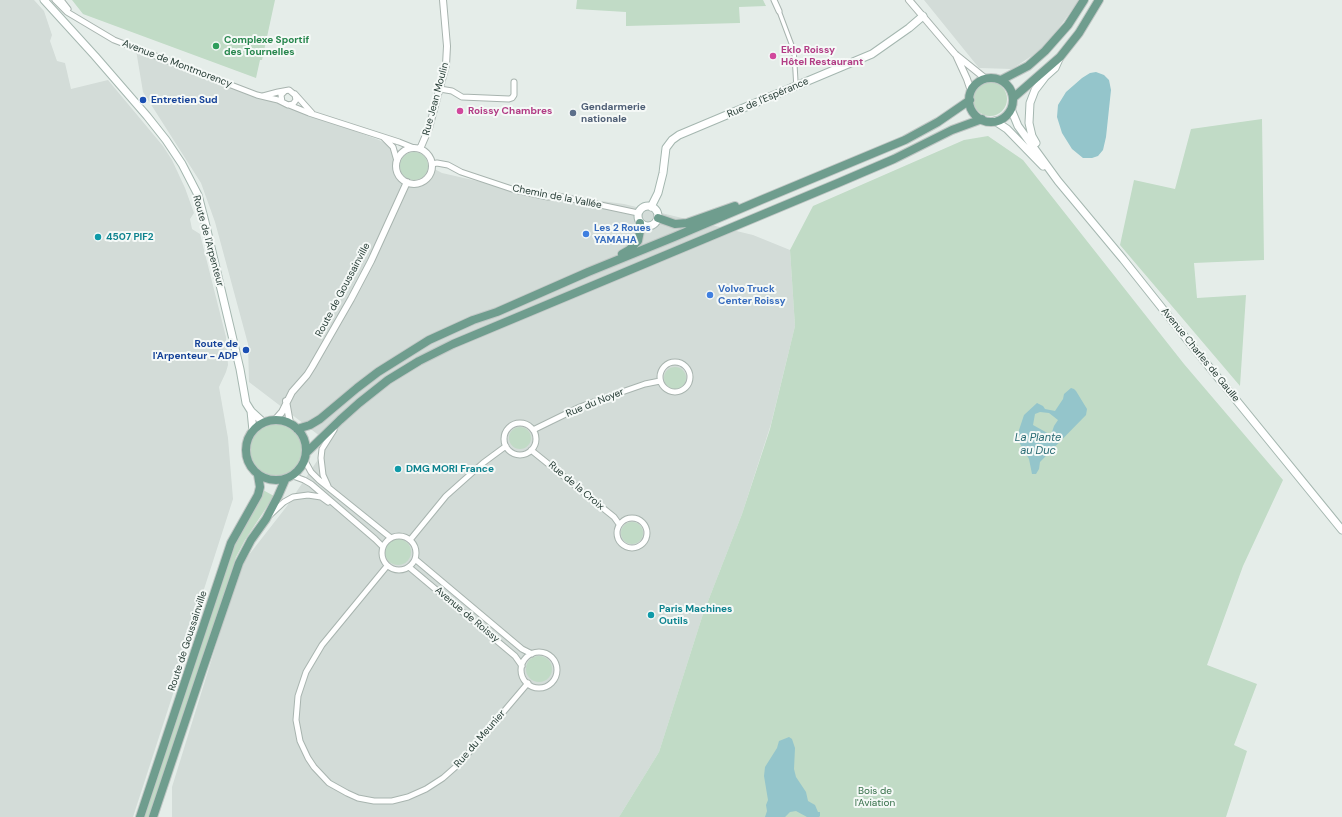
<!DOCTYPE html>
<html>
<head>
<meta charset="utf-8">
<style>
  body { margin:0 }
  canvas { display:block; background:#e5ede9 }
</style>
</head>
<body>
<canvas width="1342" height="817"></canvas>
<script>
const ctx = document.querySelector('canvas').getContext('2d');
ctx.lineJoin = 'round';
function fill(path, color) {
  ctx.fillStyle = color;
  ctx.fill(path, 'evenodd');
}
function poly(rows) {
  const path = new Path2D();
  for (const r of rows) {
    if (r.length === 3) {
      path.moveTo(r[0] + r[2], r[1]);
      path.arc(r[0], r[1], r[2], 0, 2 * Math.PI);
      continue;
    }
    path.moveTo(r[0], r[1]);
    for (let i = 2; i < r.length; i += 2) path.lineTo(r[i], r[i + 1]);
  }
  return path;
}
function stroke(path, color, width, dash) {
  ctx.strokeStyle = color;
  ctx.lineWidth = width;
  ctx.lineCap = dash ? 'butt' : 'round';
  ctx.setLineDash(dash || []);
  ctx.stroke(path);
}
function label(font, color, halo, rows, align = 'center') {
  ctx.font = font + ' "DM Sans",sans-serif';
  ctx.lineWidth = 4;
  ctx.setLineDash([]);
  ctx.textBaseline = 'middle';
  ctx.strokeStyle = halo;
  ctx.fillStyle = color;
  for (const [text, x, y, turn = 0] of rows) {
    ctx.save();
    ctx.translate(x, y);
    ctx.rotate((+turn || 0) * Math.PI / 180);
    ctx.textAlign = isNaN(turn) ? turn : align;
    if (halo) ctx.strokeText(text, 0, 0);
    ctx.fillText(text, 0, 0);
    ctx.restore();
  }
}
fill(poly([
  [0,0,34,0,44,11,52,35,50,41,57,61,65,63,71,89,108,80,163,146,172,160,185,188,194,213,190,219,192,229,200,234,226,337,228,365,226,372,219,387,228,438,233,499,188,639,185,657,133,817,0,817],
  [924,0,1079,0,1048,43,1033,55,1012,69,979,68],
  [136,50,379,140,442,173,517,190,624,204,753,235,790,250,795,326,771,424,742,514,703,614,659,752,619,817,172,817,172,787,241,565,287,506,329,443,249,382,248,344,215,222,201,183,143,92]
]), '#d3dcd8');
fill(poly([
  [72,0,275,0,262,60,260,60,256,78,83,14],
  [577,0,763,0,766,6,739,7,740,23,626,26,626,12,576,9],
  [990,99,17],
  [1262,119,1264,260,1194,263,1197,298,1246,295,1240,386,1120,245,1134,180,1175,189,1191,129],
  [988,136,1023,160,1184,364,1283,480,1243,566,1207,665,1257,684,1234,745,1247,751,1226,817,619,817,659,752,703,614,742,514,770,429,795,326,790,250,813,206,964,140],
  [414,166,14],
  [675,378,11],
  [276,450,26],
  [520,438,11],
  [263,490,274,496,245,540,236,557,150,817,143,817,231,550],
  [632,533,11],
  [398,552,13],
  [539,669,13]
]), '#c1dbc6');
fill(poly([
  [1096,72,1104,75,1109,80,1111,90,1106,137,1103,150,1098,156,1092,158,1083,158,1072,149,1062,133,1057,117,1058,105,1066,92,1082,78,1090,73],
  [1071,388,1074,389,1076,391,1087,409,1086,415,1040,462,1039,469,1036,474,1032,474,1029,459,1019,442,1019,430,1024,415,1037,403,1043,406,1045,409,1055,411,1063,399,1064,394],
  [1040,412,1049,413,1058,420,1054,426,1051,435,1033,425,1035,414],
  [789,737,792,739,795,748,794,769,796,777,806,792,808,801,815,805,818,812,820,812,820,816,819,817,807,817,796,811,790,812,785,817,765,817,767,811,766,805,768,800,764,776,765,767,777,748,779,741]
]), '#94c5cb');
const pedestrian = poly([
  [779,11,794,51,796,85]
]);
const minor = poly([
  [55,0,67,12,114,40,257,95,278,100,282,102],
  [61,0,68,9],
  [774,0,779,11],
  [440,89,452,91,462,97,509,99,512,98,514,95,514,82],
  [295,94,312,113],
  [263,96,278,92,289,90,295,95,296,100,293,104,288,105,282,102,281,95,285,91],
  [289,105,309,113,399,142,414,148],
  [384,138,393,147,397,161],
  [432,164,437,163,448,165,461,172,515,190,548,197,558,196,638,213],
  [675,377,15],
  [520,439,16],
  [533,430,580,407,596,401,645,384,660,381],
  [531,450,614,517,619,524],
  [305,461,311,472,319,480,391,538],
  [293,476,304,480,311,484,375,539,383,547],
  [328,486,323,475,321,458,322,449,334,430],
  [270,515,284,502,293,497,308,495,321,497,328,502],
  [632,533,15],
  [399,553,17],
  [410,540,446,496,483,463,506,446],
  [415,559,522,649,532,654],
  [387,566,322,645,306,672,298,696,296,720,300,741,308,758,314,767,329,783,347,793,358,798,374,801,392,801,408,797,426,789,443,778,460,763,528,683],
  [409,567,515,656,522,666],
  [539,670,18]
]);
const tertiary = poly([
  [909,0,955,54,986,79],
  [956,55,967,79,971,91],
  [414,166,18],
  [420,149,429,128,446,65,447,46,443,0],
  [286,401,290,423],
  [275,420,282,412,292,392,307,375,312,367,351,299,371,261,407,182]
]);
const secondary = poly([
  [44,0,95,56,147,116,166,140,182,164,198,195,205,222,240,369,246,403,251,411,263,422],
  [1011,109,1018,126,1058,181,1123,259,1193,347,1342,530],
  [995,121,1007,129,1043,166],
  [1036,143,1032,136,1029,123,1030,103,1035,90,1045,77,1055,68,1059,59],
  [648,216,10],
  [651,207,658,193,663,173,666,148,672,140,679,135,872,54,909,28,923,16],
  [251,411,253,431]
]);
const primary = poly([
  [991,100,22],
  [1001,80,1028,66,1045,51,1068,25,1084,0],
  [1013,98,1060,57,1079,33,1099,0],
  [658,218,675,224,687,223,735,206],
  [622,254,629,250,638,241,640,231,640,223],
  [276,450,30],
  [297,429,310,425,320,419,357,388,378,372,429,340,473,320,497,312,588,272,674,237,761,200,905,140,938,122,970,100],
  [306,453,340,420,359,403,388,380,419,361,453,344,838,183,894,159,952,130,982,119],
  [140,817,231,543,258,495,260,487,258,475],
  [153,817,202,671,239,563,251,540,266,519,278,496,285,480]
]);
stroke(pedestrian, '#a8b4af', 5.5);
stroke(minor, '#a8b4af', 7);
stroke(tertiary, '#a8b4af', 8);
stroke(secondary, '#a5b7b0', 9);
stroke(primary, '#c2c8c6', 10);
stroke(pedestrian, '#fff', 3.5);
stroke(minor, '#fff', 5);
stroke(tertiary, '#fff', 6);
stroke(secondary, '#fff', 7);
stroke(primary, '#6f9d8e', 8);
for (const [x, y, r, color] of [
  [216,46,4,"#2e9e5b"],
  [773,56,4,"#d1479c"],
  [143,100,4,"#1a4fb4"],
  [460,111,4,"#d1479c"],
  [573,113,4,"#5c6f8a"],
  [586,234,4,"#3f7fe0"],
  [98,237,4,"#0f9aa8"],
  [710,295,4,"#3f7fe0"],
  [246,350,4,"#1a4fb4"],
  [398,469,4,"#0f9aa8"],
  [651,615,4,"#0f9aa8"]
]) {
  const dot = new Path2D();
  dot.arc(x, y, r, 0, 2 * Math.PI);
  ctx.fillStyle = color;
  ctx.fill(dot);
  stroke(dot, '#f5f9f7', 1.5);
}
label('bold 10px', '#27864d', '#f5f9f7', [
  ["Complexe Sportif",224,40],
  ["des Tournelles",224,52]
], 'left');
label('bold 10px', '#b23c85', '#f5f9f7', [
  ["Eklo Roissy",781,50],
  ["Hôtel Restaurant",781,62],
  ["Roissy Chambres",468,111]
], 'left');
label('10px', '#263c35', '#f5f9f7', [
  ["Avenue de Montmorency",177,64,21],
  ["Rue de l'Espérance",768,98,-23],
  ["Rue Jean Moulin",436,99,-75],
  ["Chemin de la Vallée",557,197,11],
  ["Route de l'Arpenteur",208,241,75],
  ["Route de Goussainville",343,290,-62],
  ["Avenue Charles de Gaulle",1200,355,51],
  ["Rue du Noyer",595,403,-22],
  ["Rue de la Croix",576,486,40],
  ["Avenue de Roissy",467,615,40],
  ["Route de Goussainville",188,641,-72],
  ["Rue du Meunier",480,739,-49]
]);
label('bold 10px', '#164399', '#f5f9f7', [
  ["Entretien Sud",151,100],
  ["Route de",238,344,"right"],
  ["l'Arpenteur - ADP",238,356,"right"]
], 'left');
label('bold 10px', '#4e5e75', '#f5f9f7', [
  ["Gendarmerie",581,107],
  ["nationale",581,119]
], 'left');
label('bold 10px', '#366cbe', '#f5f9f7', [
  ["Les 2 Roues",594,228],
  ["YAMAHA",594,240],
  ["Volvo Truck",718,289],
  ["Center Roissy",718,301]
], 'left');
label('bold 10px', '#0d838f', '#f5f9f7', [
  ["4507 PIF2",106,237],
  ["DMG MORI France",406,469],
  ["Paris Machines",659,609],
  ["Outils",659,621]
], 'left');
label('10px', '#356f48', '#f5f9f7', [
  ["Bois de",875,791],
  ["l'Aviation",875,803]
]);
label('italic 11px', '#276972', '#f5f9f7', [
  ["La Plante",1038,438],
  ["au Duc",1038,451]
]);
</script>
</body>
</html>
